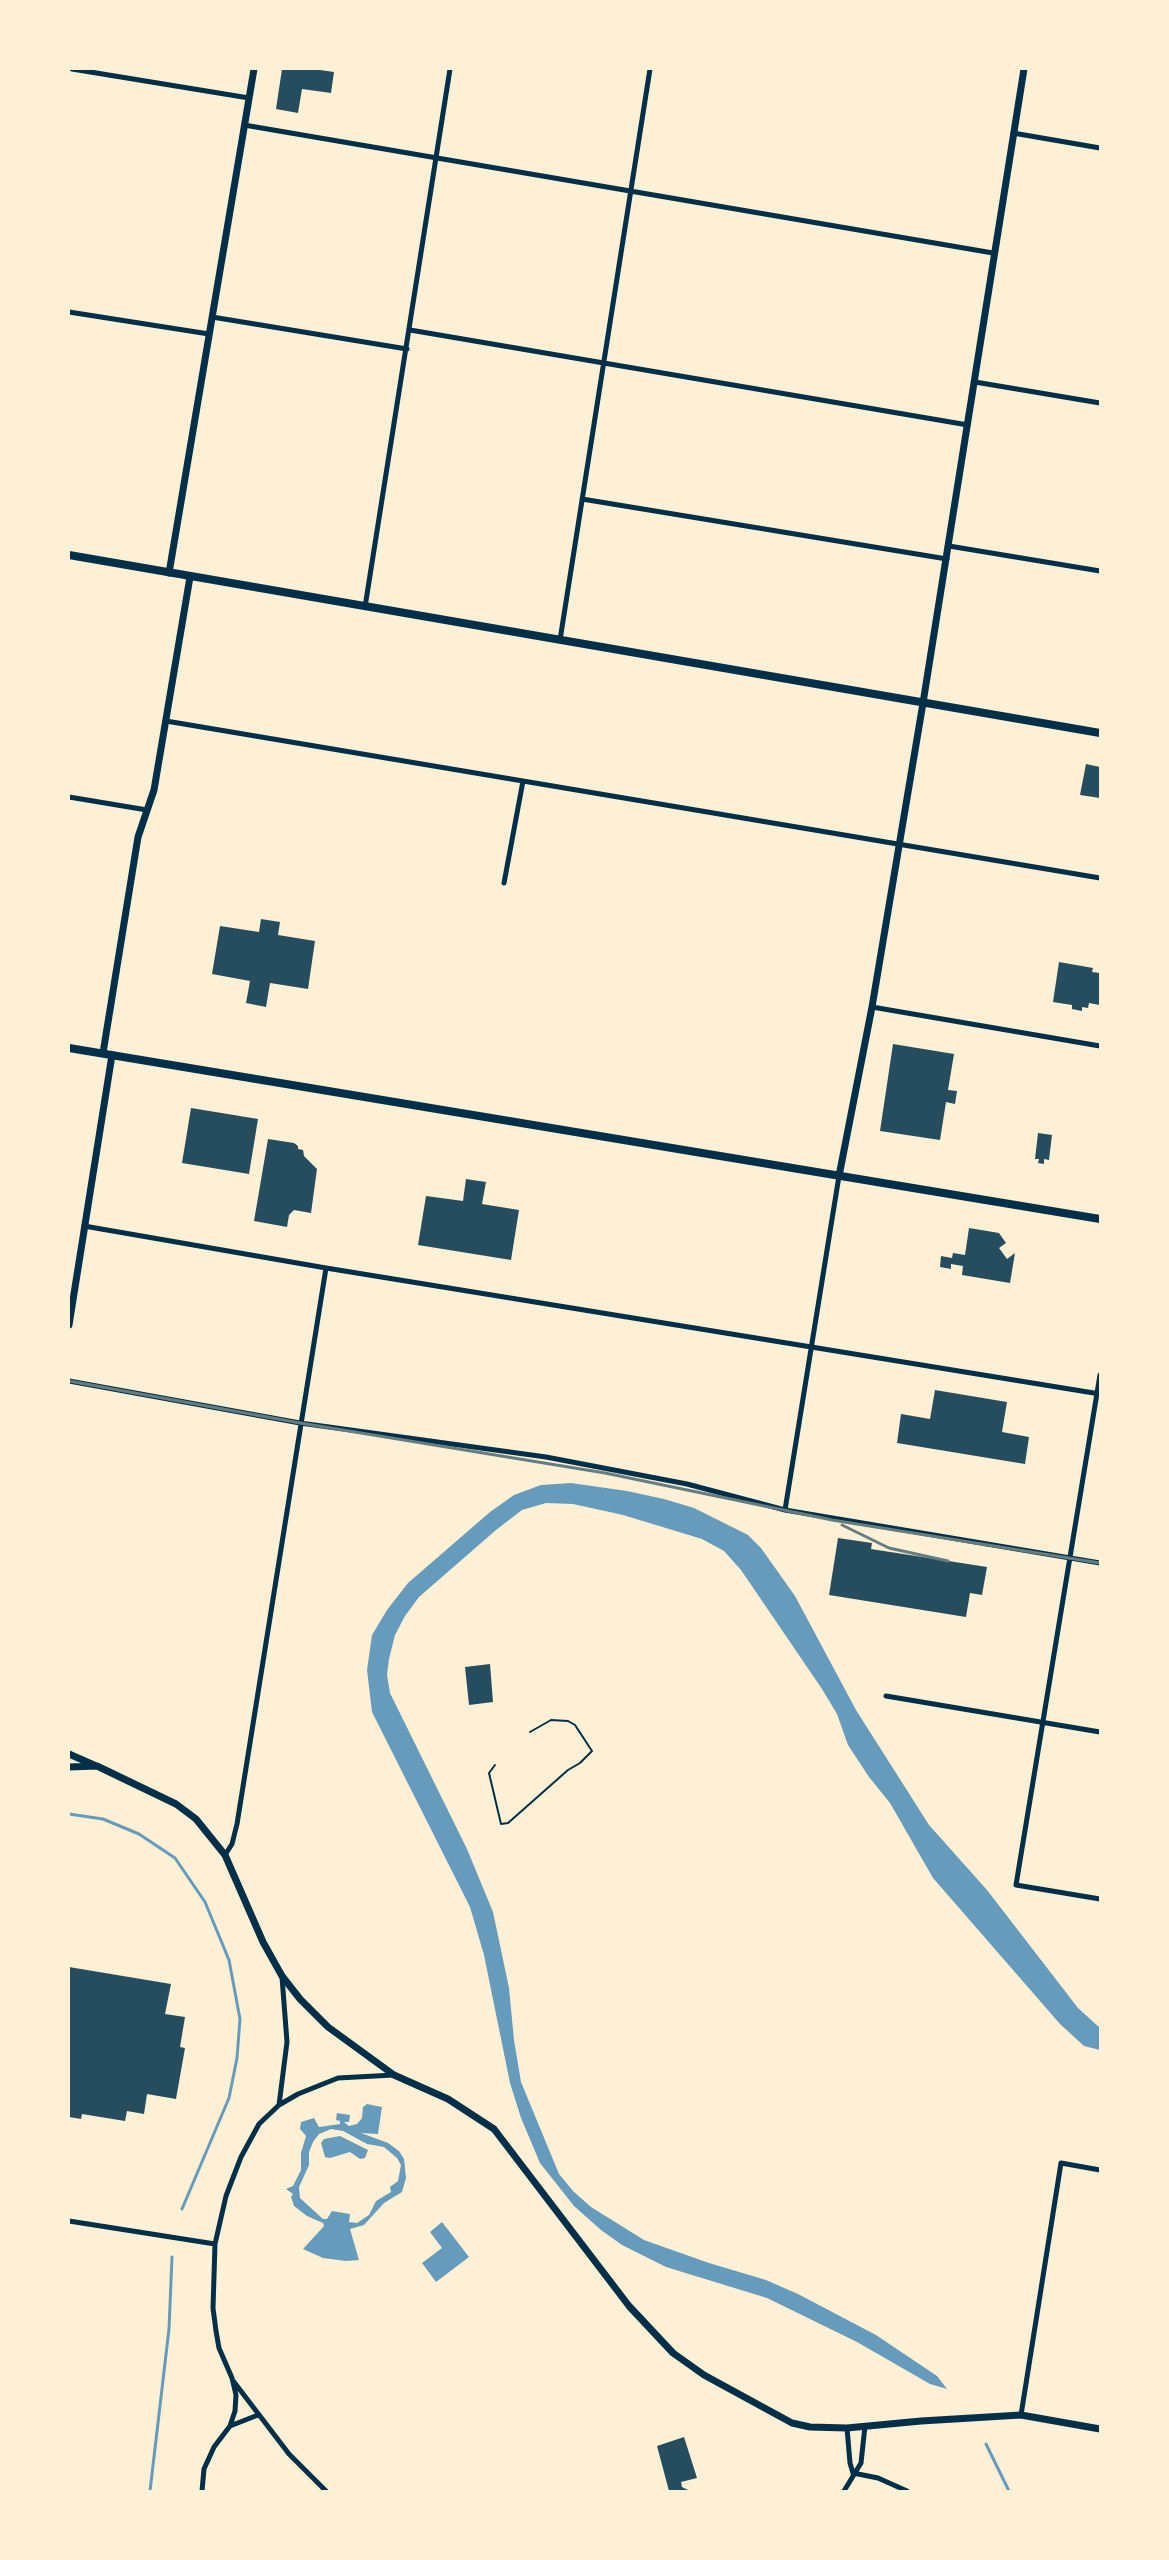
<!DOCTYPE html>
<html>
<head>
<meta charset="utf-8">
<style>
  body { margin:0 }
  #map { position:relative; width:1169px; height:2560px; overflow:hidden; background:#fdf0d5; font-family:Rubik,sans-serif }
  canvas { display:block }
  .frame { position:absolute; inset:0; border:70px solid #fdf0d5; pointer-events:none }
</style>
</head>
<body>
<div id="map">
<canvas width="1169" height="2560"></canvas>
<div class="frame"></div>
</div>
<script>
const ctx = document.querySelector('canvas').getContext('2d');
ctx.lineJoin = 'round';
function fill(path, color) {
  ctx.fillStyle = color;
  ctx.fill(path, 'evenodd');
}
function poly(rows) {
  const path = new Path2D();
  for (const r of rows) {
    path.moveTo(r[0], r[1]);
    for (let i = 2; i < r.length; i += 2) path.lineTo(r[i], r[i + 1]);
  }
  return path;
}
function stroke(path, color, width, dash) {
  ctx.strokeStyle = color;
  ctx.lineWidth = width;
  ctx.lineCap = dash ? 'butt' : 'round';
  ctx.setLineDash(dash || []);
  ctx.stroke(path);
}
fill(poly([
  [571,1483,627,1491,664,1499,694,1508,748,1535,761,1548,795,1596,856,1710,929,1825,987,1890,1078,2008,1100,2028,1100,2050,1084,2046,1060,2024,933,1878,890,1803,869,1777,848,1745,837,1714,822,1689,741,1570,724,1551,702,1539,623,1515,573,1504,546,1503,522,1510,496,1530,419,1597,405,1616,395,1635,389,1659,387,1675,390,1693,467,1849,493,1912,509,1988,514,2040,521,2082,559,2174,573,2191,591,2207,644,2240,709,2263,766,2280,798,2294,876,2335,937,2376,947,2389,930,2384,857,2342,767,2298,666,2267,622,2245,601,2230,574,2206,540,2163,521,2118,510,2083,484,1955,470,1907,372,1712,367,1670,372,1635,387,1610,408,1583,490,1512,514,1495,541,1485],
  [367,2104,382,2107,378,2134,361,2133,388,2143,399,2151,404,2159,406,2178,402,2192,384,2203,364,2225,350,2229,359,2260,346,2261,323,2258,303,2249,324,2226,323,2223,307,2216,294,2206,291,2197,293,2194,286,2189,293,2186,301,2170,301,2153,306,2136,300,2129,301,2122,314,2118,319,2127,340,2124,340,2121,336,2120,337,2113,350,2115,349,2122,344,2122,349,2126,357,2124,362,2118,363,2107],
  [331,2129,343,2131,367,2144,384,2147,397,2158,401,2165,398,2181,390,2187,391,2192,376,2201,369,2215,357,2223,349,2222,350,2214,332,2211,327,2219,323,2219,300,2198,299,2187,309,2165,309,2152,313,2142,319,2134],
  [340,2136,368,2150,365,2158,360,2159,350,2152,330,2158,325,2157,321,2143,324,2139],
  [442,2222,469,2257,436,2282,422,2263,442,2248,430,2232]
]), '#669bbc');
stroke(poly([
  [69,1814,103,1819,139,1834,175,1858,205,1902,229,1960,240,2019,237,2058,229,2098,182,2209],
  [986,2444,1009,2491],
  [150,2491,169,2329,172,2257]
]), '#669bbc', 3);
fill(poly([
  [282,69,313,69,334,72,331,93,302,89,298,113,276,109],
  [1086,764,1100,767,1100,798,1080,795],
  [261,919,280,922,278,935,315,941,308,989,270,983,266,1007,246,1003,250,981,212,974,220,926,259,932],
  [1059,962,1093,968,1092,972,1100,973,1100,1005,1089,1003,1088,1008,1082,1007,1082,1011,1072,1009,1072,1005,1053,1002],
  [893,1044,954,1054,948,1090,957,1091,955,1104,946,1102,940,1140,880,1131],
  [191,1108,258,1119,249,1174,182,1163],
  [1038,1133,1052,1135,1049,1160,1044,1159,1044,1164,1038,1163,1039,1159,1035,1159],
  [268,1139,294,1143,298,1146,298,1149,303,1150,304,1156,317,1169,311,1213,294,1210,289,1215,287,1227,254,1221],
  [466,1179,486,1182,482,1204,519,1210,511,1260,418,1245,426,1196,463,1201],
  [969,1228,999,1233,1006,1243,999,1248,1007,1259,1015,1253,1010,1283,962,1275,963,1266,951,1264,951,1269,940,1267,941,1256,952,1258,953,1253,965,1255],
  [935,1390,1007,1402,1002,1432,1029,1437,1025,1464,897,1443,901,1414,930,1419],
  [838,1538,872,1543,871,1549,987,1567,982,1595,970,1593,966,1617,829,1595],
  [490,1664,493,1702,469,1705,465,1667],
  [69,1967,171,1984,165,2014,185,2017,180,2047,185,2048,176,2099,147,2094,144,2114,127,2111,125,2121,82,2114,81,2119,69,2117],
  [684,2437,697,2478,681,2482,682,2487,690,2491,669,2491,657,2446]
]), '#264d5e');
stroke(poly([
  [495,1765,489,1773,501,1824,508,1823,568,1770,580,1763,592,1751,575,1725,568,1721,551,1720,530,1732]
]), '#003049', 2);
stroke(poly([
  [72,69,249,98],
  [244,125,993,253],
  [1013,133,1100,148],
  [69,312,209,334],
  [212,317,407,349],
  [410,330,968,425],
  [975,382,1100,403],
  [582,499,947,559],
  [949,546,1100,571],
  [365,607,450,69],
  [560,640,650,69],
  [166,721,1100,878],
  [69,797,147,810],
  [504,883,523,781],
  [872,1007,1100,1046],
  [84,1226,326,1268,1100,1394],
  [1100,1375,1016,1885,1100,1899],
  [69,1381,300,1423,546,1457,687,1484,785,1510,1100,1563],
  [785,1510,839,1176],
  [886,1696,1100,1732],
  [225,1855,232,1844,237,1824,326,1268],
  [279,2105,298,2094,338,2078,394,2075],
  [69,2221,215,2244],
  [234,2382,289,2454,326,2491],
  [1021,2415,1061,2163,1100,2170],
  [230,2426,258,2415],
  [847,2428,850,2463,853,2473],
  [853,2473,878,2478,907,2491],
  [202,2491,204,2469,214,2447,230,2426,235,2411,236,2395,232,2378,219,2348,216,2331,213,2308,215,2244,226,2196,241,2157,259,2124,279,2105,287,2042,282,1977],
  [844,2491,861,2463,865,2426]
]), '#003049', 5);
stroke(poly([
  [169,573,254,69],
  [103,1053,138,837,154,790,190,577],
  [839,1176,872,1007,923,703,1024,69],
  [69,1325,112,1055],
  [69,1754,94,1765],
  [69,1767,97,1766,176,1804,196,1819,225,1855,263,1942,282,1976,300,1999,328,2027,394,2075,448,2099,494,2129,629,2306,673,2353,704,2375,792,2423,810,2427,847,2428,921,2421,1021,2415,1100,2429]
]), '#003049', 7);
stroke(poly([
  [69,1048,1100,1219]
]), '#003049', 8);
stroke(poly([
  [69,555,1100,733]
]), '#003049', 8);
stroke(poly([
  [69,1381,300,1423,605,1473,832,1520,1100,1563],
  [842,1525,889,1548,948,1561]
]), '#657d81', 3);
</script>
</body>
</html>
